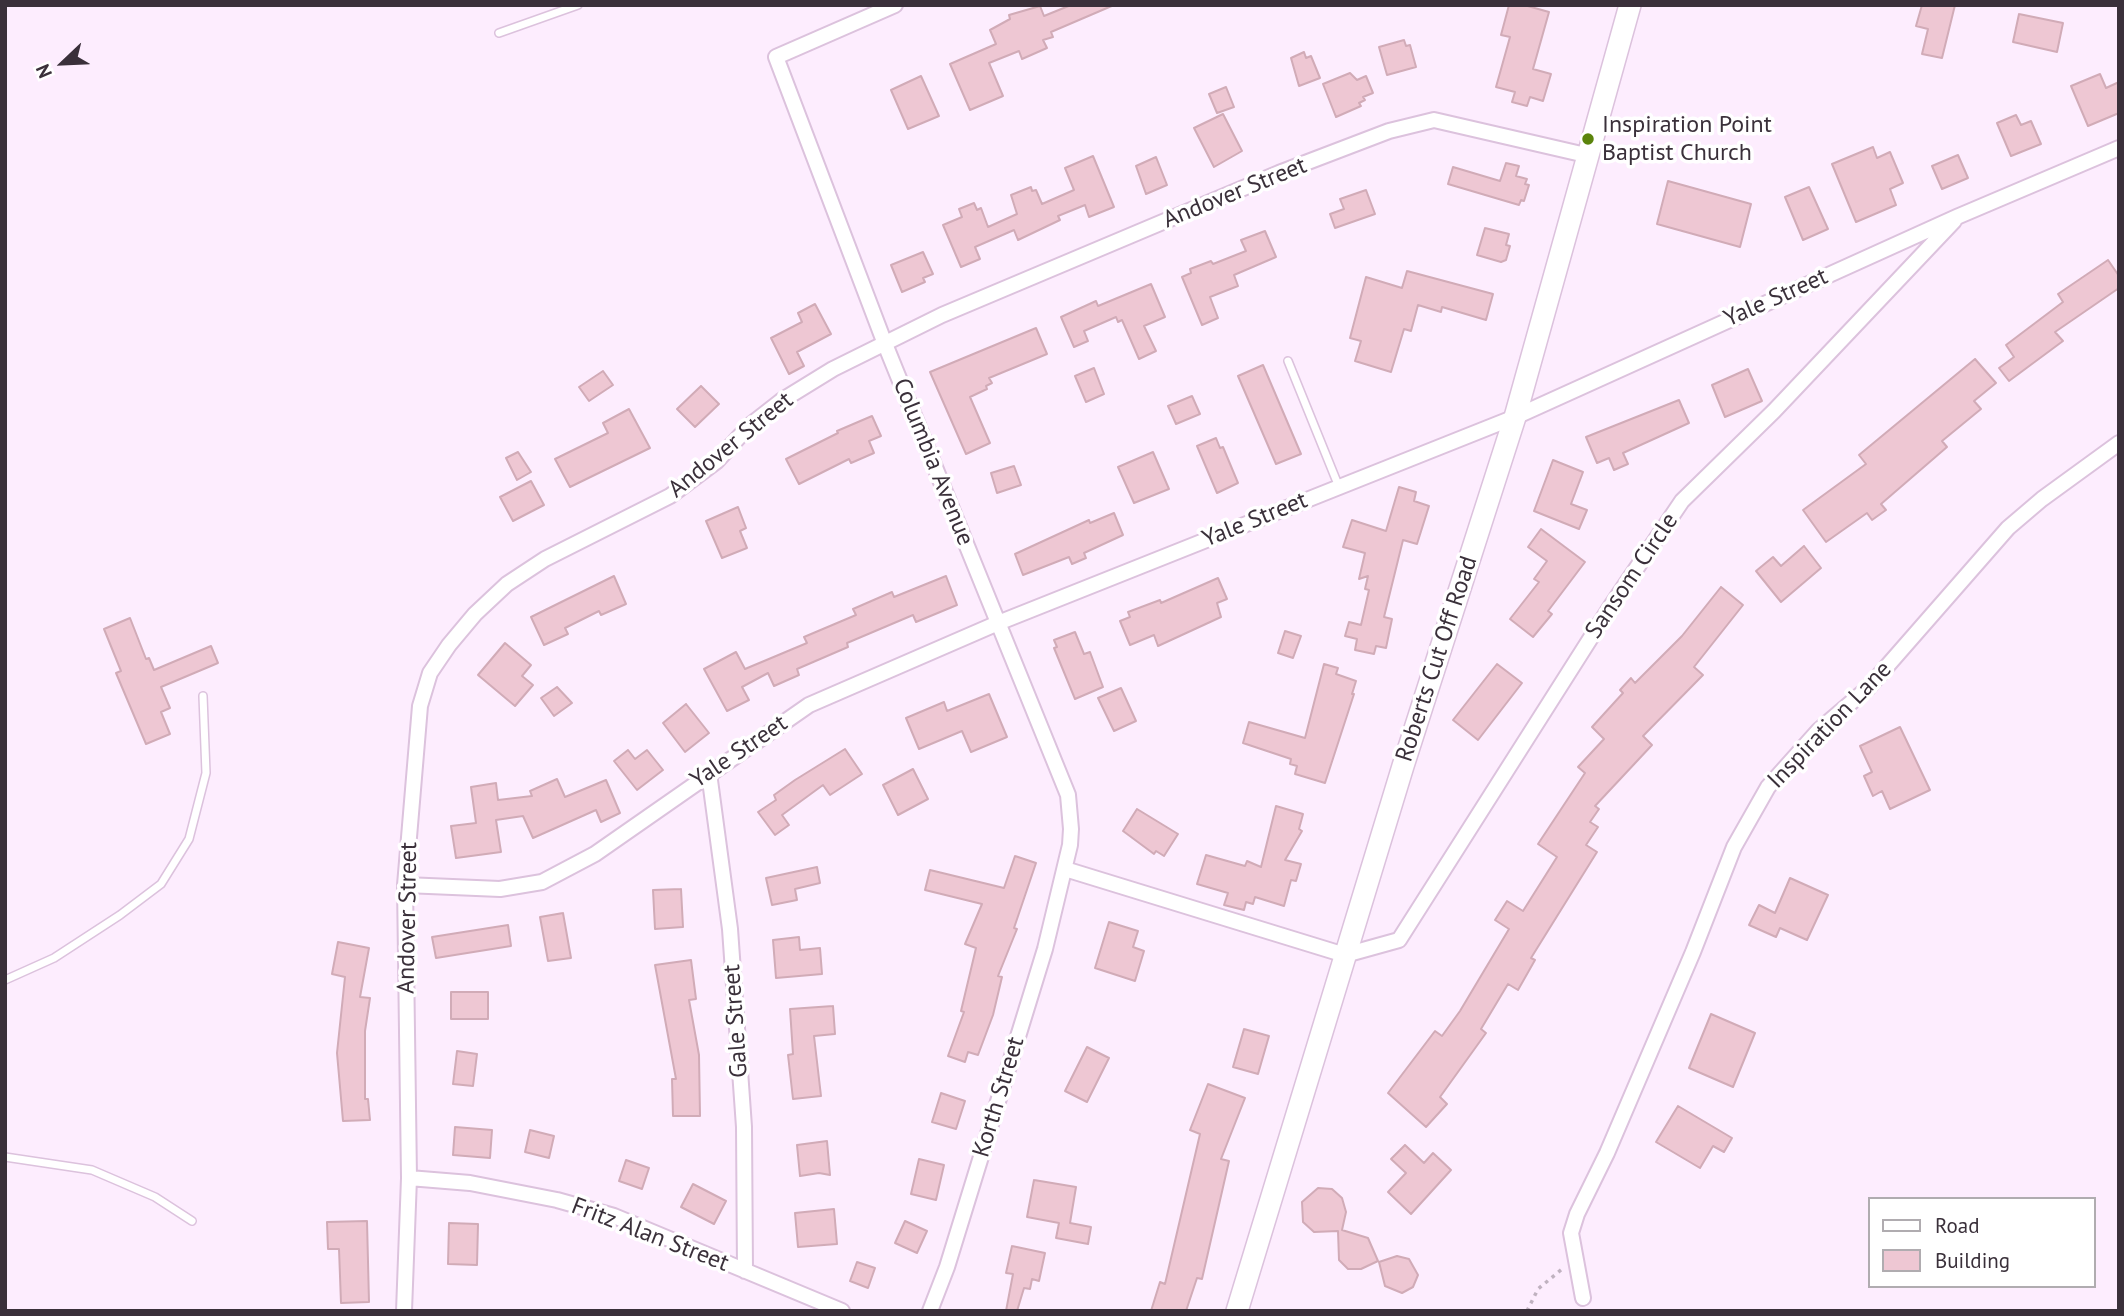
<!DOCTYPE html>
<html>
<head>
<meta charset="utf-8">
<style>
  body { margin:0 }
  #map { position:relative; width:2124px; height:1316px; overflow:hidden; background:#fdedfe; font-family:"PT Sans",sans-serif }
  canvas { display:block }
  .frame { position:absolute; inset:0; border:7px solid #3a303a; pointer-events:none }
  .legend { position:absolute; left:1868px; top:1197px; width:228px; height:91px; box-sizing:border-box; background:#fff; border:2px solid #b0acb0; margin:0; padding:9px 12px; list-style:none; font-size:21px; color:#3a303a }
  .legend li { display:flex; align-items:center; gap:14px; height:35px }
  .legend b { width:35px; border:2px solid #b0acb0 }
  .north { position:absolute; left:28px; top:28px; width:70px; height:70px; -webkit-text-stroke:5px #fff; paint-order:stroke; rotate:247deg; font-size:19px; font-weight:700; line-height:28px; text-align:center; color:#3a303a }
  .north::after { content:''; display:block; margin:auto; width:24px; height:32px; background:#3a303a; clip-path:polygon(50% 0,100% 100%,50% 72%,0 100%) }
</style>
</head>
<body>
<div id="map">
<canvas width="2124" height="1316"></canvas>
<div class="frame"></div>
<ul class="legend">
<li><b style="height:9px;background:#fff"></b>Road</li>
<li><b style="height:19px;background:#eec7d3"></b>Building</li>
</ul>
<div class="north">N</div>
</div>
<script>
const ctx = document.querySelector('canvas').getContext('2d');
ctx.lineJoin = 'round';
function fill(path, color) {
  ctx.fillStyle = color;
  ctx.fill(path, 'evenodd');
}
function poly(rows) {
  const path = new Path2D();
  for (const r of rows) {
    path.moveTo(r[0], r[1]);
    for (let i = 2; i < r.length; i += 2) path.lineTo(r[i], r[i + 1]);
  }
  return path;
}
function stroke(path, color, width, dash) {
  ctx.strokeStyle = color;
  ctx.lineWidth = width;
  ctx.lineCap = dash ? 'butt' : 'round';
  ctx.setLineDash(dash || []);
  ctx.stroke(path);
}
function label(font, color, halo, rows, align = 'center') {
  ctx.font = font + ' "PT Sans",sans-serif';
  ctx.lineWidth = 7;
  ctx.setLineDash([]);
  ctx.textBaseline = 'middle';
  ctx.strokeStyle = halo;
  ctx.fillStyle = color;
  for (const [text, x, y, turn = 0] of rows) {
    ctx.save();
    ctx.translate(x, y);
    ctx.rotate((+turn || 0) * Math.PI / 180);
    ctx.textAlign = isNaN(turn) ? turn : align;
    if (halo) ctx.strokeText(text, 0, 0);
    ctx.fillText(text, 0, 0);
    ctx.restore();
  }
}
const building = poly([
  [1071,5,1114,5,1051,32,1053,37,1043,40,1047,48,1022,59,1019,51,989,63,1003,96,970,110,950,64,996,44,990,30,1010,19,1009,15,1040,6,1044,16,1071,5],
  [1509,5,1524,5,1549,12,1533,69,1551,74,1543,101,1530,97,1527,106,1512,102,1515,92,1496,87,1510,37,1501,35,1509,5],
  [1922,5,1955,5,1942,58,1922,54,1928,29,1916,26,1922,5],
  [2019,14,2063,23,2057,52,2013,42,2019,14],
  [1404,40,1406,46,1410,45,1416,67,1387,75,1379,47,1404,40],
  [1304,52,1306,58,1311,56,1320,78,1299,86,1291,58,1304,52],
  [1350,73,1357,80,1366,76,1373,93,1363,97,1365,100,1359,103,1361,106,1336,117,1323,84,1350,73],
  [2100,74,2106,88,2119,82,2119,113,2088,126,2071,86,2100,74],
  [921,76,939,116,908,129,891,90,921,76],
  [1226,87,1234,107,1217,113,1209,94,1226,87],
  [1223,114,1242,151,1214,167,1194,128,1223,114],
  [2016,115,2021,125,2031,121,2041,144,2011,156,1997,123,2016,115],
  [1873,147,1877,158,1890,152,1903,183,1890,189,1896,205,1856,222,1832,164,1873,147],
  [1958,155,1968,178,1942,189,1932,166,1958,155],
  [1093,156,1114,207,1089,217,1085,205,1058,216,1060,220,1018,240,1014,230,975,247,980,259,961,267,943,225,962,217,959,209,974,203,977,210,981,208,988,227,1017,214,1011,195,1031,187,1032,191,1036,190,1042,204,1074,190,1065,168,1093,156],
  [1156,157,1167,185,1146,194,1136,166,1156,157],
  [1506,163,1519,166,1516,176,1527,179,1525,184,1529,185,1524,201,1521,200,1519,205,1448,184,1453,167,1500,181,1506,163],
  [1668,181,1751,204,1740,247,1657,224,1668,181],
  [1809,187,1828,229,1803,240,1785,197,1809,187],
  [1366,190,1375,214,1335,228,1330,214,1344,209,1340,199,1366,190],
  [1485,228,1509,234,1506,245,1510,246,1506,260,1501,262,1477,255,1485,228],
  [1265,231,1276,257,1234,275,1238,286,1210,297,1218,318,1202,325,1182,277,1191,273,1190,269,1211,261,1213,264,1246,251,1241,240,1265,231],
  [923,252,933,274,923,278,925,282,902,292,891,265,923,252],
  [2108,260,2119,276,2119,288,2055,332,2063,341,2009,381,1999,368,2014,357,2006,345,2063,302,2058,294,2108,260],
  [1407,271,1493,294,1486,320,1442,307,1441,312,1418,305,1411,331,1404,329,1391,372,1355,361,1361,341,1350,338,1366,277,1402,288,1407,271],
  [1151,284,1165,317,1144,326,1156,351,1139,359,1122,320,1118,322,1116,317,1084,331,1088,341,1074,347,1061,317,1096,301,1098,306,1151,284],
  [815,304,831,334,797,352,804,366,789,374,771,338,802,322,798,313,815,304],
  [1036,328,1047,354,989,378,992,383,986,386,987,389,970,397,990,443,966,454,930,372,1036,328],
  [1975,359,1996,383,1974,401,1981,409,1942,441,1947,447,1881,504,1886,510,1872,520,1867,513,1826,542,1803,510,1866,464,1859,455,1975,359],
  [1263,365,1301,454,1276,464,1238,376,1263,365],
  [1094,368,1104,394,1086,402,1075,376,1094,368],
  [1748,369,1762,401,1725,417,1712,385,1748,369],
  [603,371,613,385,589,401,579,387,603,371],
  [701,386,719,404,695,427,677,409,701,386],
  [1192,396,1200,414,1176,424,1168,406,1192,396],
  [1679,400,1689,423,1623,453,1628,464,1614,470,1609,458,1597,463,1586,437,1679,400],
  [629,409,650,448,570,487,555,459,608,433,603,423,629,409],
  [872,416,881,436,869,441,874,453,851,463,849,459,799,484,786,459,838,433,837,431,872,416],
  [1216,438,1220,448,1223,447,1238,483,1217,493,1197,446,1216,438],
  [518,452,531,472,517,480,506,458,518,452],
  [1153,452,1169,489,1134,503,1118,467,1153,452],
  [1553,460,1583,472,1571,504,1587,510,1579,529,1534,511,1553,460],
  [1014,466,1021,485,997,493,991,473,1014,466],
  [531,481,544,505,513,521,500,497,531,481],
  [1399,487,1416,492,1414,501,1429,506,1417,544,1403,540,1384,617,1392,619,1386,648,1376,646,1374,654,1355,650,1357,639,1345,636,1349,622,1361,625,1369,590,1365,589,1368,576,1359,579,1365,553,1343,547,1352,520,1386,531,1399,487],
  [738,507,746,528,740,531,747,548,722,558,706,521,738,507],
  [1114,513,1123,535,1084,553,1086,558,1072,564,1069,557,1023,575,1015,554,1089,520,1090,523,1114,513],
  [1541,529,1585,562,1548,611,1552,614,1533,637,1510,619,1539,582,1534,579,1547,561,1528,547,1541,529],
  [1804,546,1821,568,1781,602,1756,571,1773,557,1781,566,1804,546],
  [614,576,626,604,601,615,599,611,565,628,568,634,544,645,531,617,614,576],
  [946,576,957,605,916,622,913,615,847,643,848,647,797,669,799,675,774,686,768,673,742,687,749,700,727,711,704,669,736,652,745,669,807,643,804,637,856,615,853,609,892,592,894,597,946,576],
  [1218,578,1227,599,1217,603,1221,617,1158,646,1154,635,1130,645,1120,621,1130,617,1128,612,1160,600,1161,603,1218,578],
  [1721,587,1743,605,1694,667,1703,675,1643,736,1652,745,1595,806,1599,809,1590,822,1598,827,1586,845,1597,852,1531,958,1535,960,1518,990,1508,984,1481,1029,1486,1033,1440,1097,1447,1104,1426,1127,1388,1093,1435,1031,1442,1036,1460,1011,1509,929,1495,920,1507,901,1523,911,1557,857,1538,844,1585,773,1578,767,1604,739,1592,727,1623,693,1620,690,1631,678,1635,683,1682,636,1721,587],
  [130,618,146,659,149,658,154,670,211,646,218,663,161,687,170,708,161,712,170,734,146,744,116,673,121,671,104,629,130,618],
  [1285,631,1301,636,1293,658,1278,653,1285,631],
  [1075,632,1084,654,1090,652,1103,687,1075,699,1054,648,1057,647,1054,640,1075,632],
  [505,643,531,665,522,676,533,685,515,706,478,675,505,643],
  [1324,664,1338,668,1336,674,1356,681,1352,694,1354,694,1325,783,1295,774,1297,766,1290,764,1291,759,1243,743,1249,722,1305,738,1324,664],
  [1497,664,1522,683,1478,740,1453,720,1497,664],
  [557,687,572,703,554,716,541,698,557,687],
  [1121,688,1136,721,1114,731,1098,698,1121,688],
  [989,694,1007,737,971,752,962,731,919,749,906,718,944,702,947,711,989,694],
  [686,704,709,733,685,752,663,723,686,704],
  [1900,727,1930,790,1890,809,1882,791,1873,796,1864,776,1872,772,1860,746,1900,727],
  [845,749,862,774,830,795,823,785,782,815,789,825,775,835,758,812,776,800,774,795,795,780,845,749],
  [628,750,635,759,647,750,663,770,637,790,614,761,628,750],
  [913,769,928,799,898,815,883,785,913,769],
  [557,779,565,797,606,780,620,813,601,822,596,810,533,838,523,816,496,820,501,852,456,858,451,826,476,823,471,787,496,783,498,800,532,796,530,791,557,779],
  [1276,806,1303,814,1299,829,1302,831,1285,860,1301,864,1296,881,1291,880,1284,906,1255,897,1253,904,1246,902,1244,910,1224,905,1228,893,1197,884,1206,855,1245,866,1247,861,1261,867,1276,806],
  [1137,809,1178,834,1164,856,1156,851,1154,854,1123,831,1137,809],
  [1015,856,1036,863,1014,928,1017,929,998,976,1002,977,993,1015,978,1055,968,1052,965,1062,948,1056,964,1012,961,1011,976,948,965,944,982,904,925,890,930,870,1004,888,1015,856],
  [817,867,820,883,795,889,797,900,772,905,766,878,817,867],
  [1790,878,1828,895,1807,940,1780,928,1776,937,1749,925,1759,905,1775,913,1790,878],
  [681,889,683,927,655,929,653,890,681,889],
  [563,913,571,958,548,961,540,917,563,913],
  [1109,922,1138,931,1133,947,1144,951,1135,981,1095,968,1109,922],
  [508,925,511,946,436,958,432,937,508,925],
  [799,937,800,950,820,948,822,974,776,978,773,940,799,937],
  [338,942,369,948,360,997,370,998,365,1031,365,1099,368,1099,370,1120,343,1121,337,1053,345,977,332,974,338,942],
  [691,960,696,999,689,1000,699,1055,700,1116,673,1116,672,1079,676,1079,655,965,691,960],
  [451,992,488,992,488,1019,451,1019,451,992],
  [833,1006,835,1034,814,1036,821,1096,793,1099,788,1055,793,1054,790,1009,833,1006],
  [1711,1014,1755,1033,1733,1087,1689,1068,1711,1014],
  [1244,1029,1269,1036,1258,1074,1233,1067,1244,1029],
  [1087,1047,1109,1058,1087,1102,1065,1091,1087,1047],
  [457,1051,477,1054,473,1086,453,1084,457,1051],
  [1208,1084,1245,1098,1221,1159,1229,1161,1202,1279,1197,1278,1186,1311,1151,1311,1160,1282,1165,1284,1200,1134,1190,1130,1208,1084],
  [941,1093,965,1101,956,1129,932,1122,941,1093],
  [1678,1106,1732,1138,1724,1152,1713,1146,1700,1168,1656,1142,1678,1106],
  [455,1127,492,1130,490,1158,453,1155,455,1127],
  [530,1130,554,1136,549,1158,525,1152,530,1130],
  [827,1141,830,1175,819,1173,800,1176,797,1145,827,1141],
  [1405,1145,1424,1163,1433,1153,1451,1170,1411,1214,1388,1192,1406,1173,1391,1159,1405,1145],
  [919,1159,944,1165,936,1200,911,1194,919,1159],
  [626,1160,649,1168,642,1189,619,1181,626,1160],
  [1034,1180,1076,1187,1070,1223,1091,1227,1088,1244,1056,1238,1059,1223,1027,1217,1034,1180],
  [693,1184,726,1201,714,1224,681,1207,693,1184],
  [1318,1188,1332,1189,1342,1198,1346,1212,1342,1230,1368,1238,1378,1261,1361,1269,1348,1269,1339,1260,1338,1231,1314,1232,1303,1222,1302,1202,1318,1188],
  [834,1209,837,1244,798,1247,795,1213,834,1209],
  [367,1221,369,1302,341,1303,339,1249,328,1249,327,1222,367,1221],
  [905,1221,927,1231,917,1253,895,1243,905,1221],
  [449,1223,478,1224,477,1265,448,1264,449,1223],
  [1012,1246,1045,1253,1039,1281,1032,1279,1030,1289,1024,1288,1017,1311,1006,1311,1013,1274,1006,1273,1012,1246],
  [1397,1256,1409,1259,1418,1275,1413,1287,1402,1293,1385,1286,1379,1262,1397,1256],
  [857,1262,875,1268,868,1288,850,1281,857,1262]
]);
fill(building, '#eec7d3');
stroke(building, '#d1abb7', 2);
const lane = poly([
  [499,33,578,5],
  [1288,361,1339,487],
  [5,980,54,958,120,915,161,884,189,839,206,773,203,696],
  [5,1157,92,1170,155,1197,192,1221]
]);
const street = poly([
  [895,5,776,57,885,344,1068,795,1071,829,1070,845,1045,949,947,1267,930,1311],
  [709,773,730,929,744,1127,745,1271],
  [1065,869,1345,955,1399,940,1611,606,1682,501,1774,411,1954,221],
  [405,885,500,889,542,882,595,854,809,705,998,623,1515,417,1959,216,2119,148],
  [409,1178,470,1183,557,1200,614,1216,842,1311],
  [1583,1298,1571,1233,1577,1214,1607,1153,1693,952,1734,847,1768,787,1819,730,1868,688,2008,528,2042,499,2119,443],
  [404,1311,409,1178,405,885,420,706,430,673,449,645,475,614,507,584,545,559,670,496,717,461,749,426,781,401,833,369,942,315,1279,173,1389,131,1434,120,1590,156]
]);
const secondary = poly([
  [1237,1311,1403,766,1515,417,1630,5]
]);
stroke(lane, '#dcc2dd', 10);
stroke(street, '#dcc2dd', 18);
stroke(secondary, '#dcc2dd', 24);
stroke(poly([
  [1527,1311,1538,1289,1562,1269]
]), '#c0b2c0', 3.5, [3.5, 5]);
stroke(lane, '#fff', 7);
stroke(street, '#fff', 14);
stroke(secondary, '#fff', 21);
for (const [x, y, r, color] of [
  [1588,139,7,"#5b840c"]
]) {
  const dot = new Path2D();
  dot.arc(x, y, r, 0, 2 * Math.PI);
  ctx.fillStyle = color;
  ctx.fill(dot);
  stroke(dot, '#fff', 2.5);
}
label('24px', '#3a303a', '#fff', [
  ["Inspiration Point",1602,125],
  ["Baptist Church",1602,153]
], 'left');
label('24px', '#3a303a', '#fff', [
  ["Andover Street",1235,193,-22],
  ["Yale Street",1776,298,-24],
  ["Andover Street",731,445,-39],
  ["Columbia Avenue",933,462,68],
  ["Yale Street",1255,520,-22],
  ["Sansom Circle",1632,576,-56],
  ["Roberts Cut Off Road",1437,659,-72],
  ["Inspiration Lane",1830,725,-46],
  ["Yale Street",739,752,-34],
  ["Andover Street",408,918,-89],
  ["Gale Street",736,1021,-94],
  ["Korth Street",999,1097,-73],
  ["Fritz Alan Street",650,1235,21]
]);
</script>
</body>
</html>
